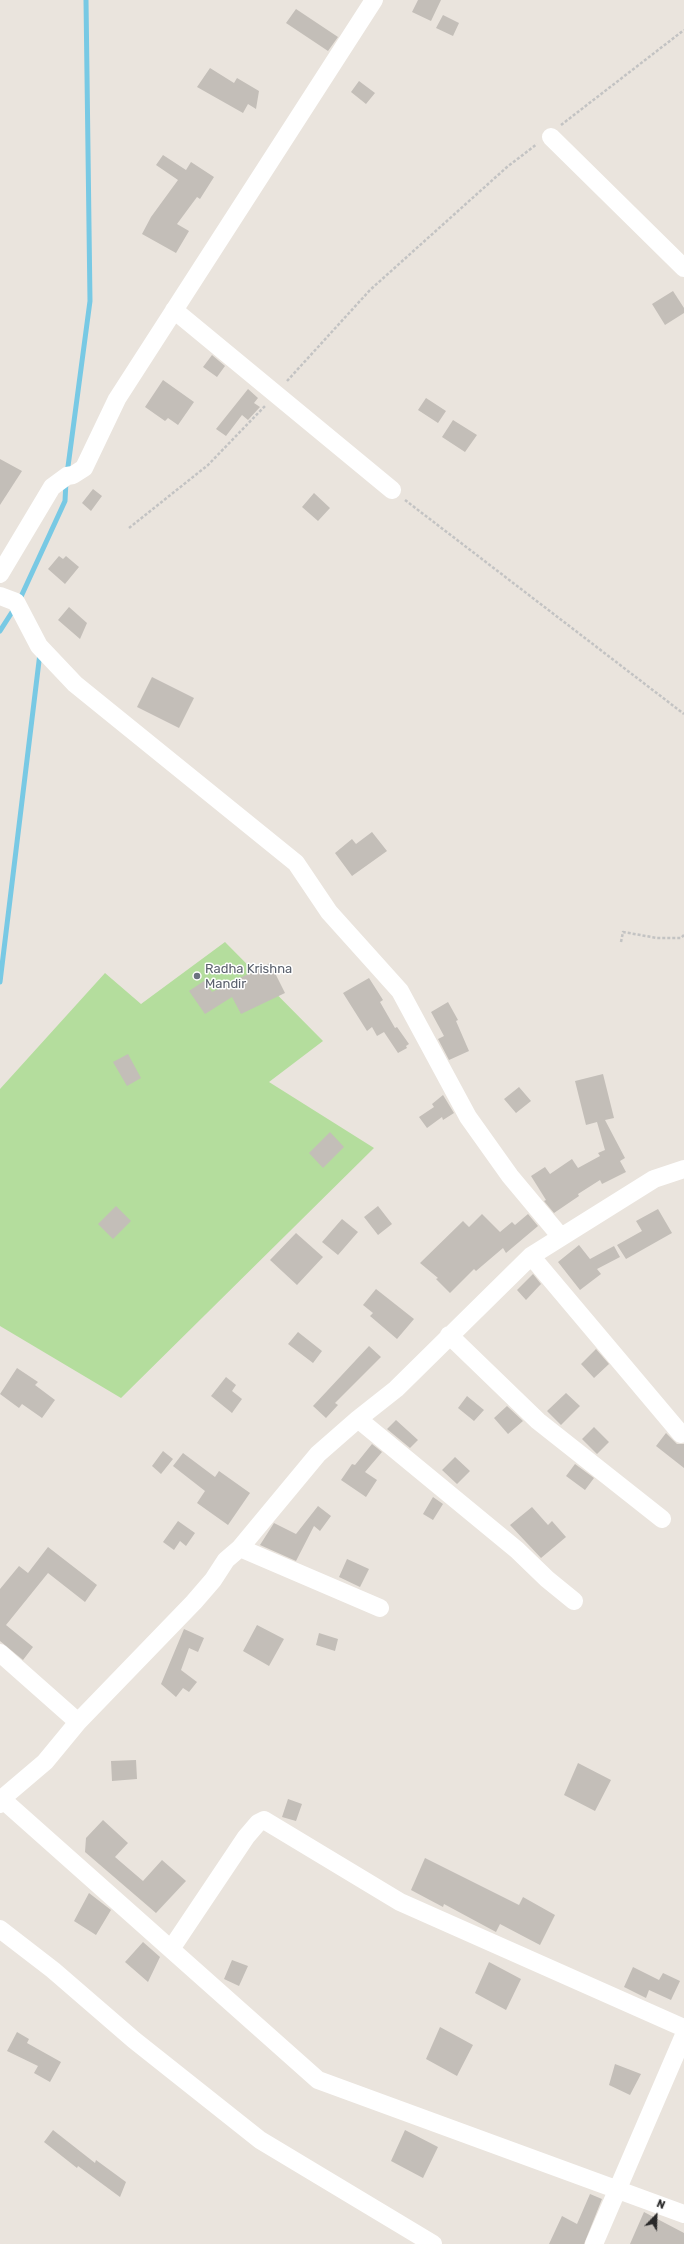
<!DOCTYPE html>
<html>
<head>
<meta charset="utf-8">
<style>
  body { margin:0 }
  #map { position:relative; width:684px; height:2244px; overflow:hidden; background:#eae4dd; font-family:Rubik,sans-serif }
  canvas { display:block }
  .north { position:absolute; left:636px; top:2196px; width:40px; height:40px; -webkit-text-stroke:3px #fff; paint-order:stroke; rotate:23deg; font-size:11px; font-weight:700; line-height:16px; text-align:center; color:#292929 }
  .north::after { content:''; display:block; margin:auto; width:14px; height:18px; background:#292929; clip-path:polygon(50% 0,100% 100%,50% 72%,0 100%) }
</style>
</head>
<body>
<div id="map">
<canvas width="684" height="2244"></canvas>
<div class="north">N</div>
</div>
<script>
const ctx = document.querySelector('canvas').getContext('2d');
ctx.lineJoin = 'round';
function fill(path, color) {
  ctx.fillStyle = color;
  ctx.fill(path, 'evenodd');
}
function poly(rows) {
  const path = new Path2D();
  for (const r of rows) {
    path.moveTo(r[0], r[1]);
    for (let i = 2; i < r.length; i += 2) path.lineTo(r[i], r[i + 1]);
  }
  return path;
}
function stroke(path, color, width, dash) {
  ctx.strokeStyle = color;
  ctx.lineWidth = width;
  ctx.lineCap = dash ? 'butt' : 'round';
  ctx.setLineDash(dash || []);
  ctx.stroke(path);
}
function label(font, color, halo, rows, align = 'center') {
  ctx.font = font + ' Rubik,sans-serif';
  ctx.lineWidth = 3;
  ctx.setLineDash([]);
  ctx.textBaseline = 'middle';
  ctx.strokeStyle = halo;
  ctx.fillStyle = color;
  for (const [text, x, y, turn = 0] of rows) {
    ctx.save();
    ctx.translate(x, y);
    ctx.rotate((+turn || 0) * Math.PI / 180);
    ctx.textAlign = isNaN(turn) ? turn : align;
    if (halo) ctx.strokeText(text, 0, 0);
    ctx.fillText(text, 0, 0);
    ctx.restore();
  }
}
fill(poly([
  [225,942,323,1041,269,1082,374,1148,121,1398,0,1326,0,1089,105,973,141,1004]
]), '#b4dd9d');
stroke(poly([
  [67,474,90,301,86,0],
  [19,601,65,501,66,481],
  [0,631,14,609],
  [0,982,40,653]
]), '#78c9e4', 5);
fill(poly([
  [418,0,441,0,431,21,412,12],
  [296,9,338,37,328,51,286,23],
  [443,15,459,23,453,36,436,28],
  [210,68,234,83,237,78,259,91,256,109,248,104,243,113,197,87],
  [359,81,375,93,366,104,351,92],
  [163,155,186,170,191,162,214,177,200,199,197,197,177,224,189,231,176,253,142,234,151,217,178,180,156,165],
  [673,291,684,308,684,313,665,325,652,304],
  [212,355,225,366,217,377,203,367],
  [163,380,194,402,178,425,168,418,165,421,145,407],
  [248,389,258,398,254,403,260,407,248,420,242,415,226,436,216,429],
  [426,398,446,411,438,423,418,410],
  [453,420,477,435,465,452,442,437],
  [0,459,22,471,0,505],
  [93,489,102,496,91,511,82,503],
  [314,493,330,508,318,521,302,507],
  [59,556,63,559,66,556,79,567,65,584,48,569],
  [69,607,87,623,80,639,58,620],
  [152,677,194,698,179,728,137,707],
  [372,832,387,851,352,876,335,853,352,839,356,844],
  [270,963,285,993,241,1014,232,997,205,1014,189,991,204,981,212,992],
  [369,978,383,1000,380,1002,395,1028,397,1027,409,1044,406,1046,407,1048,398,1053,384,1032,377,1036,372,1027,367,1031,343,993],
  [448,1002,458,1020,456,1021,469,1051,449,1060,438,1039,444,1036,431,1012],
  [128,1054,141,1078,127,1086,113,1062],
  [603,1074,614,1118,605,1120,625,1158,620,1161,626,1172,602,1184,600,1180,578,1194,579,1196,554,1213,544,1201,546,1200,531,1176,545,1167,550,1174,572,1159,578,1168,600,1156,598,1153,605,1150,597,1122,586,1125,575,1081],
  [519,1087,531,1101,516,1113,504,1099],
  [443,1095,454,1113,443,1120,442,1117,427,1128,419,1117,434,1107,432,1104],
  [330,1132,344,1147,323,1168,309,1153],
  [116,1206,131,1221,113,1239,98,1224],
  [378,1206,392,1224,378,1235,364,1217],
  [658,1209,672,1233,626,1259,617,1245,642,1231,636,1221],
  [482,1214,500,1232,512,1222,515,1225,528,1214,538,1226,506,1253,503,1248,476,1271,474,1269,450,1293,436,1279,438,1278,420,1263,463,1221,469,1227],
  [342,1219,358,1232,338,1255,322,1242],
  [296,1233,323,1257,297,1285,270,1260],
  [579,1245,590,1259,614,1246,620,1257,597,1269,601,1274,580,1290,558,1262],
  [533,1274,541,1284,526,1300,517,1290],
  [376,1289,414,1319,397,1339,370,1316,373,1313,363,1305],
  [298,1332,322,1351,313,1363,288,1344],
  [369,1346,381,1357,335,1403,338,1405,326,1418,313,1406],
  [596,1349,609,1364,594,1378,581,1364],
  [17,1368,38,1382,35,1385,55,1400,42,1418,22,1404,19,1408,0,1394],
  [226,1377,236,1385,232,1391,242,1399,232,1413,211,1396],
  [566,1393,580,1406,561,1425,547,1411],
  [467,1396,484,1410,474,1421,458,1408],
  [507,1406,523,1421,508,1434,494,1418],
  [396,1420,418,1440,410,1448,387,1429],
  [594,1427,609,1442,597,1454,582,1439],
  [666,1433,677,1444,684,1444,684,1468,656,1446],
  [372,1444,382,1452,365,1472,377,1480,366,1497,341,1480,352,1464,355,1465],
  [163,1451,173,1459,161,1474,152,1466],
  [183,1453,215,1477,219,1471,250,1493,228,1525,197,1503,205,1491,173,1466],
  [455,1457,470,1471,457,1484,442,1470],
  [575,1464,594,1478,585,1490,566,1476],
  [433,1497,443,1504,433,1520,423,1514],
  [318,1506,331,1516,320,1531,314,1526,296,1561,260,1545,274,1523,296,1534],
  [532,1507,548,1525,552,1521,566,1537,541,1558,510,1525],
  [178,1521,195,1533,186,1546,180,1541,174,1550,163,1542],
  [48,1547,97,1585,85,1602,48,1573,6,1625,33,1647,23,1660,0,1641,0,1589,19,1566,28,1573],
  [347,1559,369,1569,360,1587,339,1577],
  [257,1625,284,1639,269,1666,243,1651],
  [184,1629,204,1638,198,1652,189,1648,181,1670,197,1682,189,1692,183,1688,176,1697,161,1684],
  [319,1633,338,1639,335,1651,316,1645],
  [136,1760,137,1779,112,1781,111,1761],
  [578,1763,611,1780,595,1811,564,1795],
  [288,1799,302,1804,296,1821,282,1817],
  [103,1820,128,1843,115,1857,143,1881,162,1860,186,1881,156,1913,85,1852,86,1838],
  [425,1858,519,1905,523,1897,555,1915,540,1945,500,1924,496,1932,444,1904,443,1907,411,1890],
  [89,1893,111,1910,96,1935,74,1921],
  [143,1942,160,1957,148,1982,125,1962],
  [232,1960,248,1966,239,1986,224,1979],
  [489,1962,521,1979,506,2010,475,1993],
  [633,1967,659,1980,663,1973,680,1981,671,2000,649,1990,646,1998,624,1987],
  [440,2027,473,2045,457,2076,426,2059],
  [17,2032,29,2039,27,2043,61,2062,50,2082,34,2073,38,2066,7,2051],
  [615,2064,641,2074,630,2095,609,2085],
  [53,2130,95,2163,96,2160,126,2182,120,2197,78,2166,77,2168,44,2142],
  [405,2130,438,2147,423,2178,391,2161],
  [590,2194,602,2199,584,2244,549,2244,562,2216,577,2224],
  [644,2212,684,2233,684,2244,630,2244]
]), '#c3beb8');
stroke(poly([
  [561,125,684,30],
  [287,381,370,290,507,167,537,144],
  [405,500,684,714],
  [129,528,208,465,265,406],
  [621,942,623,932,657,938,681,938,684,935]
]), '#c3c3c3', 2.5, [3, 2]);
stroke(poly([
  [551,137,684,268],
  [174,310,392,490],
  [0,574,52,487,67,476,73,475,84,468,117,399,374,0],
  [0,596,16,602,39,646,75,684,296,863,329,912,400,991,468,1117,510,1176,561,1237],
  [531,1256,681,1434],
  [449,1335,538,1421,662,1519],
  [358,1419,517,1550,547,1579,574,1601],
  [240,1548,380,1608],
  [0,1653,78,1722],
  [3,1800,318,2080,684,2214],
  [0,1804,5,1796,45,1762,78,1722,194,1602,213,1580,226,1560,240,1548,318,1454,358,1419,396,1389,531,1256,654,1179,684,1169],
  [0,1929,53,1970,134,2040,260,2140,433,2244],
  [171,1949,246,1837,258,1823,264,1820,400,1902,684,2028],
  [594,2244,684,2035]
]), '#fff', 18);
for (const [x, y, r, color] of [
  [197,976,4,"#6b7280"]
]) {
  const dot = new Path2D();
  dot.arc(x, y, r, 0, 2 * Math.PI);
  ctx.fillStyle = color;
  ctx.fill(dot);
  stroke(dot, '#fff', 1.5);
}
label('13px', '#5b616d', '#fff', [
  ["Radha Krishna",205,969],
  ["Mandir",205,984]
], 'left');
</script>
</body>
</html>
